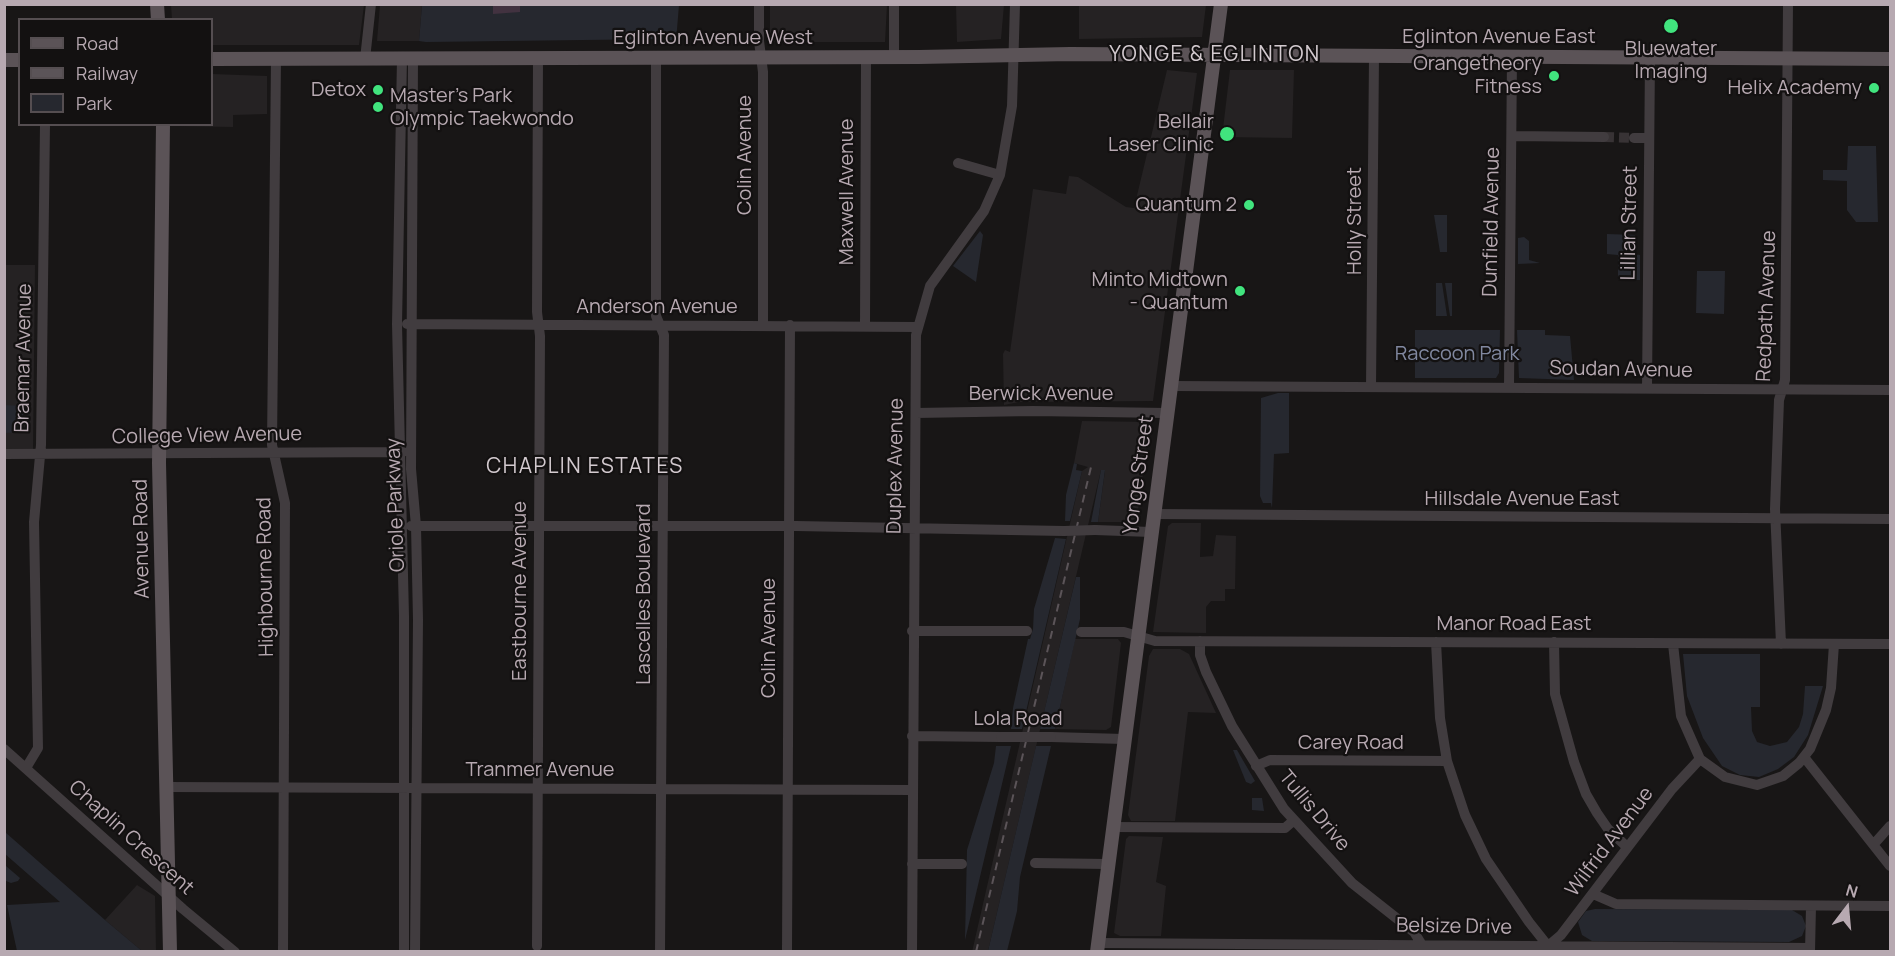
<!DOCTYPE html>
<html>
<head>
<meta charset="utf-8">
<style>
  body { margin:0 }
  #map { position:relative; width:1895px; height:956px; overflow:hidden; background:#181616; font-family:Manrope,sans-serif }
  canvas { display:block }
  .frame { position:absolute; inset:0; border:6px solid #b7a9b1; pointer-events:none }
  .legend { position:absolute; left:18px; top:18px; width:195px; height:108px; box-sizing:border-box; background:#131111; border:2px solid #554e51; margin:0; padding:8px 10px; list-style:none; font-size:18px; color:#b7a9b1 }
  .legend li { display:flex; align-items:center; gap:12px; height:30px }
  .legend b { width:30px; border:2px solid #554e51 }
  .north { position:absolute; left:1817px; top:878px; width:60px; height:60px; -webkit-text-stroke:4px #131111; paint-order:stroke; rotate:16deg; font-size:16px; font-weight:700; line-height:24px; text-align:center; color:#b7a9b1 }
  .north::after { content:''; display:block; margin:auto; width:21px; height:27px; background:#b7a9b1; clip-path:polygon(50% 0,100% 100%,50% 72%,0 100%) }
</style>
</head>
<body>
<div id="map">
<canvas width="1895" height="956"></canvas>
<div class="frame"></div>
<ul class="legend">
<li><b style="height:8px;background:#5b5357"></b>Road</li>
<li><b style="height:8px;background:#5b5458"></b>Railway</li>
<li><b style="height:16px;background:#26282f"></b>Park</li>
</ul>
<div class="north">N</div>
</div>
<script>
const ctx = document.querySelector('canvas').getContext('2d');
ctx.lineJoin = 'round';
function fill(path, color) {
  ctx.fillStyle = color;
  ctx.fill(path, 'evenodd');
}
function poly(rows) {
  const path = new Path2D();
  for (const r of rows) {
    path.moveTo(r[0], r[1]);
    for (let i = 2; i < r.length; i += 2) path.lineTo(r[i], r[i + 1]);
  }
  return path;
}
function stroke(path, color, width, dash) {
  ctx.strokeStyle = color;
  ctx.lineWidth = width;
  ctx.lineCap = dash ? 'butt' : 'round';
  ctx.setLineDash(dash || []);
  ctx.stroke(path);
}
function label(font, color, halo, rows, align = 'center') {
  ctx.font = font + ' Manrope,sans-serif';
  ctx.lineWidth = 4.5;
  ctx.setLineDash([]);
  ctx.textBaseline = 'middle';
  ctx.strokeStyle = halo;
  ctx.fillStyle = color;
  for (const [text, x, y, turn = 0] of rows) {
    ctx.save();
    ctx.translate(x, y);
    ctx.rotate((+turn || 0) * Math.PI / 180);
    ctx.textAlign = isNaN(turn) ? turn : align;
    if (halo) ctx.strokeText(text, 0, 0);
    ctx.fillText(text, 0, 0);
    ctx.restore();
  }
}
fill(poly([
  [171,5,171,4,364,5,359,45,212,45,212,20,172,19],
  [380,5,422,5,419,41,377,41],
  [770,5,887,5,885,42,770,42],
  [956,5,1004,5,1001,39,957,42],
  [1079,5,1206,5,1202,37,1079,39],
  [1167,70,1197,73,1153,401,1019,402,1004,405,1003,354,1005,350,1010,352,1033,189,1066,194,1069,176,1078,177,1126,207,1134,208],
  [1230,70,1294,70,1292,138,1222,137],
  [212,74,267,76,267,114,233,115,233,127,178,126,212,124],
  [5,265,35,265,33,450,5,449],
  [1082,421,1150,422,1137,517,1130,522,1098,522,1105,471,1101,470,988,951,972,952,1082,471,1088,467,1074,463],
  [1172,523,1201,523,1200,557,1213,556,1216,535,1236,536,1235,589,1225,589,1225,601,1211,601,1206,607,1206,633,1153,632,1168,526],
  [1075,639,1118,639,1121,643,1111,727,1106,730,1055,729],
  [1153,649,1180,649,1189,654,1216,713,1188,712,1175,821,1131,821,1128,815,1149,656],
  [1129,836,1163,837,1156,882,1166,886,1161,936,1120,936,1114,933,1126,839],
  [137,885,155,896,156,951,142,951,105,920]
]), '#252223');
fill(poly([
  [422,5,679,5,676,41,663,39,426,42,419,41],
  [1848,146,1876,146,1878,222,1856,222,1847,210,1847,181,1823,180,1823,170,1847,170],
  [1434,215,1447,215,1447,252,1440,252],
  [980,231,983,235,976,282,953,266],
  [1607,234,1635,235,1634,254,1640,255,1640,280,1618,280,1618,255,1607,254],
  [1524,237,1529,241,1529,260,1540,263,1518,264,1518,238],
  [1697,271,1725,271,1724,314,1696,313],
  [1436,283,1442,283,1447,316,1436,316],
  [1445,283,1452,283,1452,316,1450,316],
  [1415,330,1500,330,1499,373,1496,378,1415,378],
  [1517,330,1545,330,1545,335,1570,336,1574,380,1519,378],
  [1278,393,1289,393,1289,453,1274,454,1272,508,1271,503,1263,503,1260,496,1261,398],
  [4,405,23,406,23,430,20,432,5,433],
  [1074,463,1077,464,1076,470,1082,471,1070,521,1065,521,1066,495],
  [1101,470,1105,470,1098,522,1091,522],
  [1055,538,1066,539,1022,729,1011,729,1013,708,1028,639,1030,639,1033,629,1034,609],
  [1076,577,1080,577,1080,619,1055,729,1040,729],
  [1683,654,1760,654,1760,707,1751,707,1752,731,1757,742,1770,746,1787,742,1799,727,1803,714,1805,686,1823,686,1808,735,1794,757,1778,769,1759,777,1740,775,1722,766,1703,738,1687,696],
  [996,746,1011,746,965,940,967,850,994,763],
  [1036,746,1051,746,1020,877,1017,911,1007,951,988,951],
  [1233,750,1237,750,1255,781,1251,784,1246,782],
  [1252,798,1262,798,1264,811,1252,810],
  [5,832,105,920,142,951,17,951,7,905,60,902,5,854],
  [6,866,20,878,18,881,11,883,6,881],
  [1595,909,1792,910,1802,916,1806,926,1802,936,1789,942,1592,941,1582,935,1578,922,1586,911]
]), '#26282f');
fill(poly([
  [493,5,520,5,520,12,493,14]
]), '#423240');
stroke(poly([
  [1604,137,1634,138]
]), '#383335', 10, [10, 5]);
stroke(poly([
  [759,4,759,41,763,72,763,325],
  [894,4,894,57],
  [402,58,397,324,404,616,404,952],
  [413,58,411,469,416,526,418,620,415,952],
  [656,58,656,316,664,335,660,952],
  [276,59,272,445,285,503,283,952],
  [365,59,371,4],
  [1512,136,1604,137],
  [1634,138,1649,138],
  [958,163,1000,175],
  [407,324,917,327],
  [865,326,866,57],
  [1172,386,1890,390],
  [1371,387,1374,56],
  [1509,387,1512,57],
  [1647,388,1650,58],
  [916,413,1033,411,1167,413],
  [4,454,403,452],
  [1154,514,1890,519],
  [411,526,796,526,1064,531],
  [1095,530,1151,532],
  [912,631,1027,631],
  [1081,632,1124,632,1155,641,1890,644],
  [1200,641,1200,655,1206,672,1232,726,1284,809,1352,883,1414,932,1422,945],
  [1436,642,1440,718,1447,761,1465,815,1486,859,1529,922,1548,946],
  [1554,642,1555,694,1574,762,1586,794,1597,813,1608,829,1627,847],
  [1673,644,1681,716,1700,759,1725,777,1757,785,1783,776,1799,763,1810,749,1826,710,1831,688,1834,644],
  [1781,644,1775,509,1779,400,1785,380,1788,4],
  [912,736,1001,737],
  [1051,737,1124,739],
  [4,749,183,909,235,952],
  [1804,757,1890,866],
  [1256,766,1270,760,1447,761],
  [26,768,38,748,34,522,41,445,45,124],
  [167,787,912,790],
  [1112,827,1285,828,1293,821],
  [1874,844,1890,826],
  [1035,863,1107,864],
  [912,864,962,864],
  [1593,894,1616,904,1890,906],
  [1098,943,1810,948],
  [537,946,540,336,537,312,538,58],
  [1548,946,1561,935,1672,789,1700,759],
  [787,952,790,325],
  [912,952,916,335,930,286,984,211,1000,175,1012,106,1015,4],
  [1810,952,1811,906]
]), '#413c3f', 10);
stroke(poly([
  [157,4,158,20],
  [212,59,919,57,1070,54,1890,59],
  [4,60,20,60],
  [163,124,159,463,170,952],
  [1097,952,1221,4]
]), '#5b5357', 14);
stroke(poly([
  [976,952,1091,467]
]), '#5b5458', 2, [8, 6]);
stroke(poly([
  [1064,531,1095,530],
  [1001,737,1051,737]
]), '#413c3f', 10);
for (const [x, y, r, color] of [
  [1671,26,8,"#41e47e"],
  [1554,76,6,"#41e47e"],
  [1874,88,6,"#41e47e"],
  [378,90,6,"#41e47e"],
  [378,107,6,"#41e47e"],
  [1227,134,8,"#41e47e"],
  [1249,205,6,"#41e47e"],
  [1240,291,6,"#41e47e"]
]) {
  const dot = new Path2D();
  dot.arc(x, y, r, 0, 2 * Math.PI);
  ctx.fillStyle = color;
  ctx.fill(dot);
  stroke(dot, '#131111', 2);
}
label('20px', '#b7a9b1', '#131111', [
  ["Eglinton Avenue East",1499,37],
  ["Eglinton Avenue West",713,38],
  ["Colin Avenue",745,155,-90],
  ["Maxwell Avenue",847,192,-90],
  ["Holly Street",1355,221,-90],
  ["Dunfield Avenue",1492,222,-89],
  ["Lillian Street",1630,223,-89],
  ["Redpath Avenue",1767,306,-88],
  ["Anderson Avenue",657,307],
  ["Braemar Avenue",24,358,-89],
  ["Soudan Avenue",1621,370,1],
  ["Berwick Avenue",1041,394],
  ["College View Avenue",207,436,-1],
  ["Duplex Avenue",896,466,-89],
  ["Yonge Street",1139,475,-82],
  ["Hillsdale Avenue East",1522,499],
  ["Oriole Parkway",396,505,-92],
  ["Avenue Road",142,539,-91],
  ["Highbourne Road",266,577,-91],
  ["Eastbourne Avenue",520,591,-90],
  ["Lascelles Boulevard",644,594,-90],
  ["Manor Road East",1514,624],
  ["Colin Avenue",769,638,-90],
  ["Lola Road",1018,719],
  ["Carey Road",1351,743],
  ["Tranmer Avenue",540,770],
  ["Tullis Drive",1314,811,50],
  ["Chaplin Crescent",131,838,42],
  ["Wilfrid Avenue",1610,842,-53],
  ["Belsize Drive",1454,927,1]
]);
label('20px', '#b7a9b1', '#131111', [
  ["Bluewater",1671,49,"center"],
  ["Imaging",1671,72,"center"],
  ["Orangetheory",1542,64],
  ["Fitness",1542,87],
  ["Helix Academy",1862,88],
  ["Detox",366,90],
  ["Master’s Park",390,96,"left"],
  ["Olympic Taekwondo",390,119,"left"],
  ["Bellair",1214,122],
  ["Laser Clinic",1214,145],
  ["Quantum 2",1237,205],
  ["Minto Midtown",1228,280],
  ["- Quantum",1228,303]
], 'right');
label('20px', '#8188a0', '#131111', [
  ["Raccoon Park",1457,354]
]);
ctx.letterSpacing = '1.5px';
label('21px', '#d3cacf', '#131111', [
  ["YONGE & EGLINTON",1215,55],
  ["CHAPLIN ESTATES",585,467]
]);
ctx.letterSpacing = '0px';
</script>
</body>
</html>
